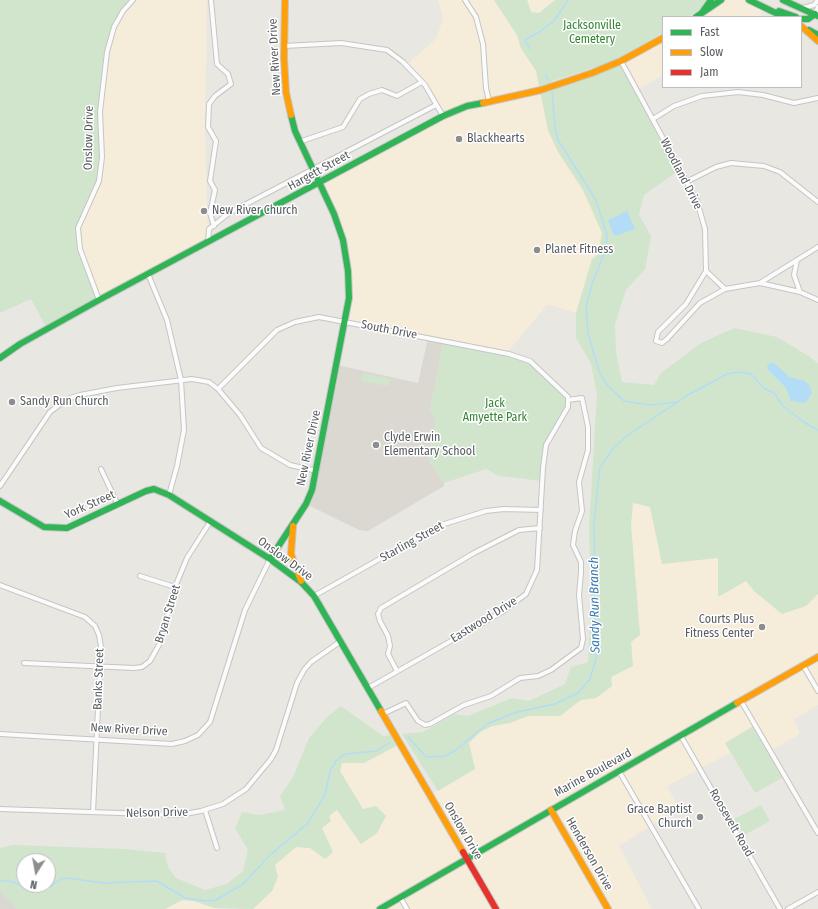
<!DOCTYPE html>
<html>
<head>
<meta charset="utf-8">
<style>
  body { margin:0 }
  #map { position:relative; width:818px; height:909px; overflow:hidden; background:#e9e7e2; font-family:"Fira Sans Condensed",sans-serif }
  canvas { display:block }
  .legend { position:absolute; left:662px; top:16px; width:140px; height:72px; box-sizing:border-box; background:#fff; border:1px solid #bcbec0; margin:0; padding:5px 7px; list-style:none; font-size:12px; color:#585c61 }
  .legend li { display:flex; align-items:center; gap:8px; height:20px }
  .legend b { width:20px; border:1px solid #bcbec0 }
  .north { position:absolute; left:16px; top:853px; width:40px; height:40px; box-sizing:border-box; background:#fff; border:1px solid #bcbec0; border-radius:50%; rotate:191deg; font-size:11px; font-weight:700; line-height:16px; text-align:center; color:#585c61 }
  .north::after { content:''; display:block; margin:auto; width:14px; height:18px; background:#8b8d8e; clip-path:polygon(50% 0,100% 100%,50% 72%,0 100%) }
</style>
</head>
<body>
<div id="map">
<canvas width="818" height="909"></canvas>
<ul class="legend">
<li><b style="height:5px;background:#30b455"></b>Fast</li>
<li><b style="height:5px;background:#ff9f0a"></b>Slow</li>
<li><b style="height:5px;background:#e5322d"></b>Jam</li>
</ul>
<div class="north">N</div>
</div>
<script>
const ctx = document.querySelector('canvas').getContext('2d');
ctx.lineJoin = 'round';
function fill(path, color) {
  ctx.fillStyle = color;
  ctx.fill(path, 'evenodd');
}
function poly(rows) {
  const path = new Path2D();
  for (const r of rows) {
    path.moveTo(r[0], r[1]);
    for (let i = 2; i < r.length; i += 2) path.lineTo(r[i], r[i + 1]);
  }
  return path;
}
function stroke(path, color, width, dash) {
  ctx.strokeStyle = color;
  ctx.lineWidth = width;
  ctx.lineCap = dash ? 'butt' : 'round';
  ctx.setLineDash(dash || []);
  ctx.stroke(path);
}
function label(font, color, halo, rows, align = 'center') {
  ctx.font = font + ' "Fira Sans Condensed",sans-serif';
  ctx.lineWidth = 3;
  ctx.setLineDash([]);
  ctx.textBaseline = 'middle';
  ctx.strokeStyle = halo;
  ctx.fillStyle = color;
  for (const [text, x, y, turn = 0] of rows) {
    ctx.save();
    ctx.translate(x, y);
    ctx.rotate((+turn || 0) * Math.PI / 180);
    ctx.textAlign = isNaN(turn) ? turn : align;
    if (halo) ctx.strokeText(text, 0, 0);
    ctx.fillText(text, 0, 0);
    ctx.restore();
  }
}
fill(poly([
  [133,0,207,0,205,133,208,243,99,300,80,249,78,228,100,112,102,82,114,27],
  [438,0,494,0,517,35,521,48,536,71,548,130,558,152,583,190,602,233,598,254,592,260,576,313,554,306,547,305,506,354,345,321,349,298,345,248,320,184,442,116,425,85,406,65,436,39,443,19],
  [527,0,555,0,539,13,531,12],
  [721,0,749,0,763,6,760,17,697,17],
  [663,38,663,75,637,90,621,61],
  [640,488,818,566,818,705,794,719,800,734,770,751,725,743,730,753,667,786,679,808,619,846,652,909,253,909,272,891,274,866,296,847,310,848,325,859,322,828,331,821,329,816,337,810,361,844,363,809,340,771,342,763,364,763,400,744,430,795,475,769,469,743,480,732,492,726,510,723,528,716,560,716,581,700,596,698,612,686,611,677,633,666,631,642,640,635,631,525,633,503],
  [182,900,194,901,214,908,224,909,165,909]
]), '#f5ecd9');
fill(poly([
  [0,890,18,909,0,909]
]), '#dad8d3');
fill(poly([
  [428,338,444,341,430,410,436,421,428,458,444,483,444,486,368,531,359,530,306,504,337,365,418,383]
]), '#dbd8d1');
fill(poly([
  [0,0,133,0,114,27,107,52,100,112,102,157,99,181,78,228,78,239,99,300,47,329,31,299,0,313],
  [494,0,527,0,531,12,539,13,555,0,709,0,706,5,688,17,663,17,663,33,626,54,605,64,552,81,553,86,621,61,679,170,644,195,639,215,651,236,645,269,626,290,615,324,616,352,622,382,654,385,661,373,701,343,734,328,777,337,807,355,818,363,818,594,806,606,782,614,754,591,746,581,718,597,718,558,662,564,650,507,633,503,631,525,640,635,631,642,633,666,611,677,612,686,596,698,581,700,560,716,528,716,510,723,492,726,480,732,469,743,475,769,438,791,402,734,423,732,455,714,468,716,512,698,529,701,565,684,571,667,588,662,591,605,589,525,597,394,591,364,576,338,576,313,592,259,598,254,602,233,583,190,558,152,548,130,536,71,521,48,517,35],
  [444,341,530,361,568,397,568,407,546,445,542,481,499,476,486,469,444,483,428,458,436,422,430,410],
  [363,373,390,379,388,386,361,381],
  [341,706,383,736,395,735,400,744,364,763,342,763,340,771,363,809,376,806,386,816,377,833,361,844,337,810,329,816,331,821,322,828,333,852,325,859,310,848,296,847,275,865,278,877,272,891,253,909,214,908,194,901,182,900,165,909,18,909,0,890,0,848,13,845,125,849,165,853,168,867,176,878,205,890,227,884,243,871,248,850,235,828,242,812,260,815,285,810,280,796,293,777,309,738,327,717],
  [24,861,48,861,48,885,24,885],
  [755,725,785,776,755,793,725,743],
  [761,805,770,821,739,838,730,821]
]), '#d1e5cd');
fill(poly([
  [627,211,635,229,616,236,613,234,608,220],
  [773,362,789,377,805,381,809,385,812,393,805,403,791,401,786,388,768,370,767,365]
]), '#b3ddf6');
stroke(poly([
  [530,49,525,40,538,33,554,21,568,0],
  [545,74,549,81],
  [552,92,555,127,558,140,596,200,607,235,606,249,592,284,586,306,588,334,600,374,607,385,624,401,649,405,678,402],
  [408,737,426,757,445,756,456,750,487,724,517,712,555,704,578,693,590,679,596,659,594,523,600,467,615,446,631,433,688,395,727,374,739,372,751,374,765,389,774,393,783,406,805,423,818,430],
  [0,880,13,882,29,889,38,890,50,887,61,879,68,878,102,883,157,881,185,898,207,901,216,900,243,884,270,855,307,824,325,795,330,771,336,761,345,754,377,751,389,743]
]), '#b3ddf6', 1.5);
const street = poly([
  [211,0,217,64,228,74,231,84,215,96,209,104,208,127,216,141,210,181,215,190,210,213,214,226],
  [465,0,476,17,483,44,486,88,489,101],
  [803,8,814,5,818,0],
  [815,14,818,7],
  [284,46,341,43,387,50,403,62,425,85,443,116],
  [621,61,697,201,705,229,706,271,725,289],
  [653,119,674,106,702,96,738,92,763,95,794,103,818,98],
  [299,142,343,127,360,99,369,94,382,90,397,96,422,82],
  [686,182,716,167,731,163,764,166,780,172,818,202],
  [208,242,209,229,229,213,436,105],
  [797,260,794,275,800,292],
  [706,271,686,304,658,332,656,341,662,343,667,339,700,303,725,289,760,283,800,292,818,300],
  [148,274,167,320,181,380,184,430,177,466,169,495],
  [760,283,818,247],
  [99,300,80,249,78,228,99,181,102,157,100,112,107,52,114,27,123,11,133,0],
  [218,389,277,330,295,322,319,317,509,354,530,361,568,397,568,407,546,445,543,468,537,570,526,594,502,612,368,688],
  [101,469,118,505],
  [0,486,50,412,67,399,80,395,117,388,192,379,209,382,218,389,240,415,261,448,290,465,317,471],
  [140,576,175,587],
  [0,585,85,617,95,626,99,635,101,647,93,812],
  [314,596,438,526,486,511,504,509,541,510],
  [24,663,134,668,142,667,150,661,160,643,175,587,187,558,210,522],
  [803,665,818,691],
  [397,671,388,654,390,646,388,636,380,621,378,614,381,608,474,553,519,530,540,528],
  [741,701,818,833],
  [383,714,406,703,418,721,425,725,430,724,464,705,491,696,520,678,538,676,551,670,581,648,583,639,579,595,581,572,581,562,573,545,575,531,582,511,579,482,588,450,588,427,582,398,568,400],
  [0,734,172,744,185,741,198,735,210,722,245,610,270,559],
  [681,736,780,909],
  [619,771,699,909],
  [0,809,179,815,201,811,223,804,246,789,271,759,276,750,297,683,304,670,311,662,341,641],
  [205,810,217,848],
  [400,897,407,909],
  [788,909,818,892]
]);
const fast = poly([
  [749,0,784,17],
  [783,0,818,16],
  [779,11,796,17],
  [701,14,711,0],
  [696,17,721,0],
  [801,19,808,19,815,14],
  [809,30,818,35],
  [0,358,20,344,99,300,443,116,467,106,483,103],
  [0,501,44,527,67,528,146,491,154,489,169,495,270,559,301,582,314,596,381,711],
  [270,559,306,504,312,490,349,298,348,271,343,240,334,214,295,131,291,115],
  [380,909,737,703]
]);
const slow = poly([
  [285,0,284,58,286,92,291,115],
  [801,26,818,41],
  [483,103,541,90,592,73,621,61,663,38],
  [293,526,291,554,301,581],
  [737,703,818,657],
  [381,711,463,852],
  [551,810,608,909]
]);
const jam = poly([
  [463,852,496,909]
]);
stroke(street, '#c5c5c4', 6);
stroke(fast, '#c6c6c6', 8);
stroke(slow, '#c6c6c6', 8);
stroke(jam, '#c6c6c6', 8);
stroke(street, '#fcfbfb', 4);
stroke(fast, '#30b455', 6);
stroke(slow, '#ff9f0a', 6);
stroke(jam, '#e5322d', 6);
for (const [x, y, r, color] of [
  [459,139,4,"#8b8d8e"],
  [204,211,4,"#8b8d8e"],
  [537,250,4,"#8b8d8e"],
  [12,402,4,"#8b8d8e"],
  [376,445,4,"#8b8d8e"],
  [762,627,4,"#8b8d8e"],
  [700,817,4,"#8b8d8e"]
]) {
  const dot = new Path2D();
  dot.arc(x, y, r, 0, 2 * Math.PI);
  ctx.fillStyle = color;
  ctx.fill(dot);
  stroke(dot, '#fff', 1.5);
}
label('12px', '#348434', '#fff', [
  ["Jacksonville",592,26],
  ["Cemetery",592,40],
  ["Jack",495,404],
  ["Amyette Park",495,418]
]);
label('12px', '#585c61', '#fff', [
  ["New River Drive",275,57,-93],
  ["Onslow Drive",89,138,-89],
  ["Hargett Street",319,171,-29],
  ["Woodland Drive",681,174,63],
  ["South Drive",389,330,11],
  ["New River Drive",309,448,-78],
  ["York Street",90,505,-24],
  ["Starling Street",412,542,-29],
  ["Onslow Drive",285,559,36],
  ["Bryan Street",168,614,-73],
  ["Eastwood Drive",484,620,-32],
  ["Banks Street",99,679,-88],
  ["New River Drive",129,730,3],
  ["Marine Boulevard",593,773,-29],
  ["Nelson Drive",157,813,-1],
  ["Roosevelt Road",731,823,60],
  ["Onslow Drive",463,831,60],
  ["Henderson Drive",589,854,60]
]);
label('12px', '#585c61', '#fff', [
  ["Blackhearts",467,139],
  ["New River Church",212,211],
  ["Planet Fitness",545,250],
  ["Sandy Run Church",20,402],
  ["Clyde Erwin",384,438],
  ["Elementary School",384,452],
  ["Courts Plus",754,620,"right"],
  ["Fitness Center",754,634,"right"],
  ["Grace Baptist",692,810,"right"],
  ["Church",692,824,"right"]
], 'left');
label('italic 13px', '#3a7ab0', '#fff', [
  ["Sandy Run Branch",595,605,-91]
]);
</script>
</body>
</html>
